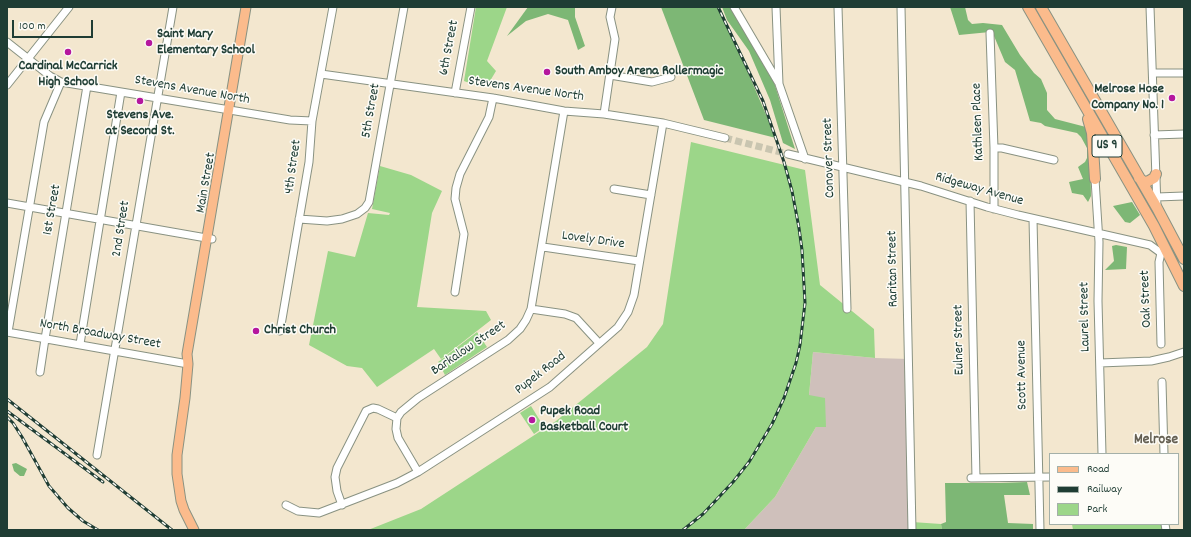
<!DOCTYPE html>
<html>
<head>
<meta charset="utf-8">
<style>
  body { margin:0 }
  #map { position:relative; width:1191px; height:537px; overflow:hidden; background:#f3e7cf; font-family:Dekko,sans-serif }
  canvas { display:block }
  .frame { position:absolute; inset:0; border:8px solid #1f3d34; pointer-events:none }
  .legend { position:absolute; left:1049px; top:453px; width:130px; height:72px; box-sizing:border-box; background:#fdfcf7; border:1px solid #a4b0a9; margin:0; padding:5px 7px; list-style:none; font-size:12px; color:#1f3d34 }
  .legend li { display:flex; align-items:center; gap:8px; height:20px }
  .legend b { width:20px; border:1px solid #a4b0a9 }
  .scale { position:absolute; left:12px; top:20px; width:81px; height:18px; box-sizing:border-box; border:2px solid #1f3d34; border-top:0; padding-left:5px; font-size:12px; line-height:14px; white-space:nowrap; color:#1f3d34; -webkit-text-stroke:3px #fdfcf7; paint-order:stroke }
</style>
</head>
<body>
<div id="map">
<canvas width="1191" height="537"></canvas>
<div class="frame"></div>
<ul class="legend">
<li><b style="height:5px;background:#fbbb8c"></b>Road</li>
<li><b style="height:5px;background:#1f3d34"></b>Railway</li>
<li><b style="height:11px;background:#9cd689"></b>Park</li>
</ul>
<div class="scale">100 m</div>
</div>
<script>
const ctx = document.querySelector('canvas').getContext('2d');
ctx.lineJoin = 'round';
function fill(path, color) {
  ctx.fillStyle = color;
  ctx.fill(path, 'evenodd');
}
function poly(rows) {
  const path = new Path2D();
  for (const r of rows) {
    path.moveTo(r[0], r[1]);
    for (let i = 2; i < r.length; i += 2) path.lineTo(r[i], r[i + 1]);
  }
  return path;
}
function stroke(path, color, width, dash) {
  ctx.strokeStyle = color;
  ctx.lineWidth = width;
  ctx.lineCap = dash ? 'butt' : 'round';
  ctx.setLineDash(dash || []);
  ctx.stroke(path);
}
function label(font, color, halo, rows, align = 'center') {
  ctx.font = font + ' Dekko,sans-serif';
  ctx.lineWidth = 3;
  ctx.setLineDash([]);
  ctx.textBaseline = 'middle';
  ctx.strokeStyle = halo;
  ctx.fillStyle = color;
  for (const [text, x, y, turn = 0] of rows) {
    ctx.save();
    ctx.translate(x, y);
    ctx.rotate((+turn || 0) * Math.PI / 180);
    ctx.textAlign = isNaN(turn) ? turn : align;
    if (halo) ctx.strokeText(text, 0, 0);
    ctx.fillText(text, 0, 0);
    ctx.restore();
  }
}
fill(poly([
  [813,352,875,358,909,359,913,530,744,530,775,497,816,427,809,395]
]), '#cfc0bb');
fill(poly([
  [476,7,507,7,487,61,496,71,490,81,483,85,472,84,464,81],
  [691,142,805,170,820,285,874,329,875,358,813,352,809,395,825,398,826,427,816,427,775,497,744,530,368,530,421,509,556,421,647,347,663,324],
  [380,166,411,175,442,191,432,213,417,307,486,311,491,320,441,359,434,349,377,387,362,368,347,366,309,345,328,251,355,257,368,213,389,215,390,213,372,209],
  [477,332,487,347,445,375,438,362],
  [531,406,544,427,534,434,520,413],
  [912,522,941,524,942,530,912,530],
  [1072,524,1165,524,1166,530,1073,530]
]), '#9cd689');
fill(poly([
  [528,7,575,7,575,17,585,46,578,50,568,20,548,14,526,21,507,36],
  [661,7,720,7,776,138,704,120],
  [722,7,730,7,773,79,795,149,783,143,770,100,749,51,727,20],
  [950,7,965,7,968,20,972,24,983,23,1002,25,1020,55,1034,73,1041,79,1047,93,1047,110,1055,119,1086,127,1090,145,1091,196,1088,202,1083,195,1072,193,1069,182,1083,179,1078,167,1085,162,1087,158,1087,148,1081,137,1077,133,1045,126,1041,123,1030,121,1015,70,1005,62,994,36,990,32,959,35],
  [1132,202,1140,215,1130,223,1125,222,1113,206],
  [1116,245,1127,247,1126,269,1105,270,1114,261,1112,246],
  [16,463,27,469,24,476,20,476,14,471,12,464],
  [1027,482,1030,495,1004,495,1008,523,1033,524,1033,530,942,530,941,524,946,522,945,483,1000,483]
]), '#7db775');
stroke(poly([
  [725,138,788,154]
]), '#c9c5b0', 7, [7, 3.5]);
const minor = poly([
  [734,7,778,82],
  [776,7,779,84,805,159],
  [838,7,847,309],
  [901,7,912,530],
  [1150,7,1157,207],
  [990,33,994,148,994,209],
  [7,42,50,76,61,82,290,120,312,121],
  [1153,73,1184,73],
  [321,74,493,98,564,111,604,114,663,123,725,138],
  [610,75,652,82,671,77],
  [7,85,69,7],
  [455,93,471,7],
  [604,114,615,39,610,17,612,7],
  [1154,135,1184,134],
  [994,148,1002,148,1054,160],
  [788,154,921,186,987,207,1018,215,1150,245,1161,253,1159,262,1161,344],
  [1095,179,1099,242,1098,301,1102,454],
  [614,189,651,195],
  [1157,197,1184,196],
  [970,201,976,478],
  [7,203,212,239],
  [299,219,327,221,342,219,357,214,365,208,369,202,404,7],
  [1033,219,1040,530],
  [543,247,639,261],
  [455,292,464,234,455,199,456,188,460,174,489,117,493,98],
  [531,309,565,314,576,318,599,343],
  [280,331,309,162,312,121,333,7],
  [7,332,188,364],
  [8,332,44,122,61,82],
  [80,344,121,92],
  [1100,363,1151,361,1169,357,1184,352],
  [40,372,45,339,87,86],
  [1162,382,1164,454],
  [97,455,173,7],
  [418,472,398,438,396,429,397,418,401,412,418,398,508,340,520,329,526,320,531,309,564,111],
  [971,478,1050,477],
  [286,505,298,511,319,513,397,483,418,472,550,387,618,327,628,312,634,295,663,123],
  [342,505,337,491,335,477,337,468,366,411,373,408,378,409,397,418],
  [1165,524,1166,530]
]);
const major = poly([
  [194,530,184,510,181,501,177,474,177,455,185,398,188,364,187,354,194,313,246,7]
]);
const highway = poly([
  [1028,7,1154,226,1184,286],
  [1041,7,1157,208,1184,259],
  [1088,119,1092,133,1095,179],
  [1139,178,1143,181,1147,182,1154,178,1156,174]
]);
stroke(minor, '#899282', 9);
stroke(major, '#899282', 11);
stroke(highway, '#899282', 12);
stroke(minor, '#fff', 7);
stroke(major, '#fbbb8c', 9);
stroke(highway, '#fbbb8c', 10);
const rail = poly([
  [7,399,172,530],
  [7,411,103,482],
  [7,417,13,423,22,437,49,486,68,508,83,521,98,530],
  [683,530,703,514,733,482,749,462,772,424,784,398,796,363,800,345,805,303,802,250,799,228,792,191,784,162,763,101,718,7]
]);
stroke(rail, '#1f3d34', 3);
stroke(rail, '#fdfcf7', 1.5, [4.5]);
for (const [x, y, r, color] of [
  [149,43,4,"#b5179e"],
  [68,52,4,"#b5179e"],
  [547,72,4,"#b5179e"],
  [1172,98,4,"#b5179e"],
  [140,101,4,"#b5179e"],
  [256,331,4,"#b5179e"],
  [532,420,4,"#b5179e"]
]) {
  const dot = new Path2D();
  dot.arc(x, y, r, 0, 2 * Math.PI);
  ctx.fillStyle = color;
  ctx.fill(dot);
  stroke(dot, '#fdfcf7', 1.5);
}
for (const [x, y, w] of [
  [1107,146,30]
]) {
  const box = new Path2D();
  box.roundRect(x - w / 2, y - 11, w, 22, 3);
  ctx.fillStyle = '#fdfcf7';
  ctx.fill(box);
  stroke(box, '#1f3d34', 1);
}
label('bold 13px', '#1f3d34', null, [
  ["US 9",1107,146]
]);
label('bold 14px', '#1f3d34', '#fdfcf7', [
  ["Saint Mary",157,35],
  ["Elementary School",157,51],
  ["Cardinal McCarrick",68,67,"center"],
  ["High School",68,83,"center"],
  ["South Amboy Arena Rollermagic",555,72],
  ["Melrose Hose",1164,90,"right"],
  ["Company No. 1",1164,106,"right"],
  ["Stevens Ave.",140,116,"center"],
  ["at Second St.",140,132,"center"],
  ["Christ Church",264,331],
  ["Pupek Road",540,412],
  ["Basketball Court",540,428]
], 'left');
label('14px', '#1f3d34', '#fdfcf7', [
  ["6th Street",450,48,-79],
  ["Stevens Avenue North",526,90,8],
  ["Stevens Avenue North",192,91,10],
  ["5th Street",372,111,-80],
  ["Kathleen Place",979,122,-92],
  ["Conover Street",830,158,-92],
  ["4th Street",294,167,-82],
  ["Main Street",207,183,-80],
  ["Ridgeway Avenue",979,190,16],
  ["1st Street",53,210,-80],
  ["2nd Street",122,229,-81],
  ["Lovely Drive",593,241,8],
  ["Raritan Street",894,269,-91],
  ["Oak Street",1147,299,-92],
  ["Laurel Street",1086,317,-91],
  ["North Broadway Street",100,335,10],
  ["Eulner Street",960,340,-91],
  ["Barkalow Street",469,349,-34],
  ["Pupek Road",541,374,-38],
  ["Scott Avenue",1023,375,-91]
]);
label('bold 15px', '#645f52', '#fdfcf7', [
  ["Melrose",1156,441]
]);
</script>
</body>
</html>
